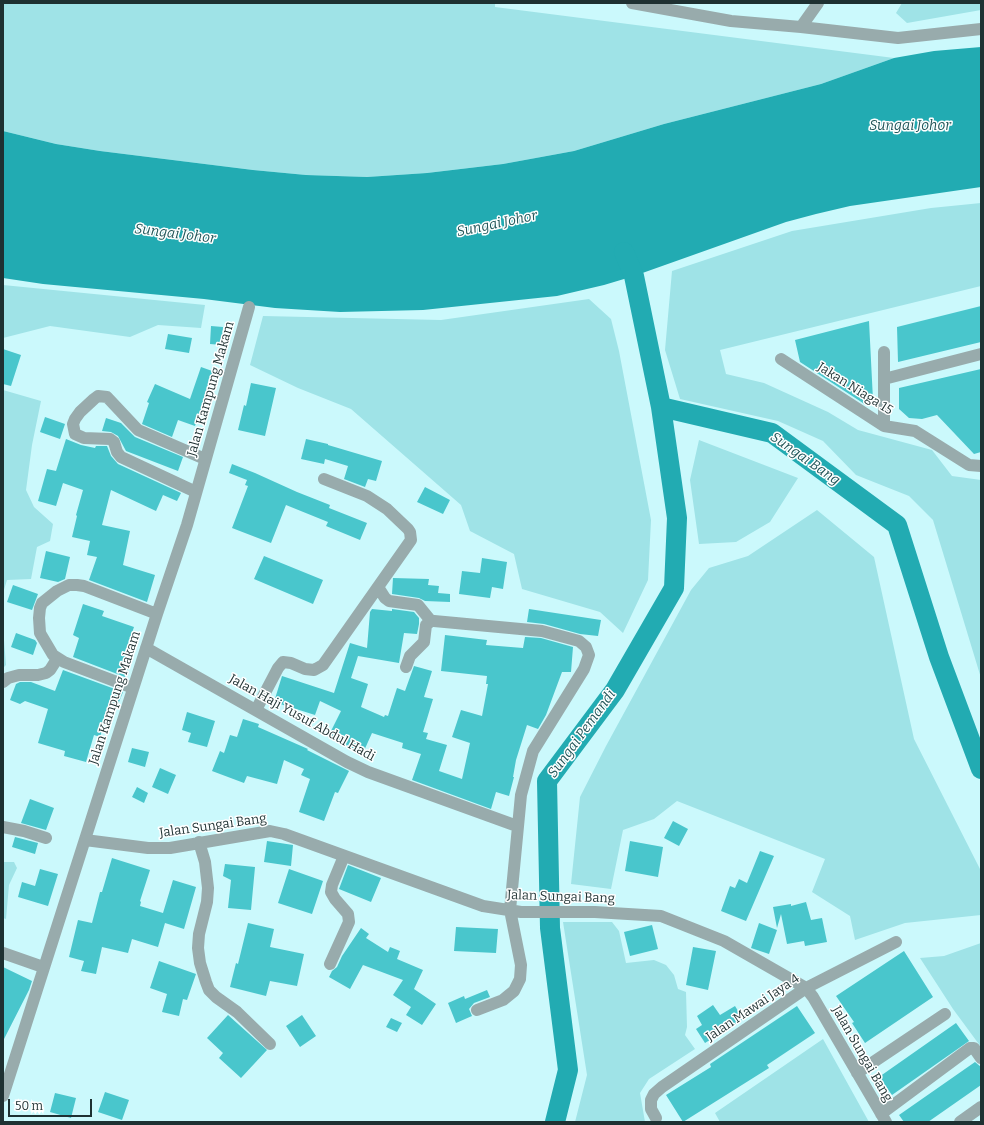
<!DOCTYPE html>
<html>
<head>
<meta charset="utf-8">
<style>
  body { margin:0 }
  #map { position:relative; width:984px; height:1125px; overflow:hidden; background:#cbf9fc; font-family:Bitter,serif }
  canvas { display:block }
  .frame { position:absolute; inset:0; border:4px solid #1e3132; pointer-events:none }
  .scale { position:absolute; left:8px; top:1099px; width:84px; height:18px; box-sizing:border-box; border:2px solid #1e3132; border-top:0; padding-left:5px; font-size:12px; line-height:14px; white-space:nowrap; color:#1e3132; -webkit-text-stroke:3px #fff; paint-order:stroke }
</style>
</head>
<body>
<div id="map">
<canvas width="984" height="1125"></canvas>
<div class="frame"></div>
<div class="scale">50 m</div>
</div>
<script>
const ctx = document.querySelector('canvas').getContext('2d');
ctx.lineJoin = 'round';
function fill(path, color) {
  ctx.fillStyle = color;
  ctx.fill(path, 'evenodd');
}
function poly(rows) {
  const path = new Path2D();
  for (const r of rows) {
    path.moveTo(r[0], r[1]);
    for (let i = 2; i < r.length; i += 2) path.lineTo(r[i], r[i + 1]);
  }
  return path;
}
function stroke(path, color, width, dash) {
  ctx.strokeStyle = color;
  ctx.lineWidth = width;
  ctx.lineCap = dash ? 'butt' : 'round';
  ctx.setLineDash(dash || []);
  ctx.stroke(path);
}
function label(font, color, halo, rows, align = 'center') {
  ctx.font = font + ' Bitter,serif';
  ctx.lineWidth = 3;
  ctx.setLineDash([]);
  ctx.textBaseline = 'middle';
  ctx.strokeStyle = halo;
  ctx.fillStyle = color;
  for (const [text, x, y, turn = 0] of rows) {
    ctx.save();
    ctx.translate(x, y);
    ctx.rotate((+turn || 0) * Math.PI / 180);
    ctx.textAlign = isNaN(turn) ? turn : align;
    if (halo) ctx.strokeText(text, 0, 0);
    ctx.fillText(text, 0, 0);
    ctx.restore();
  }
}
fill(poly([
  [3,3,495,3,495,7,894,58,821,84,664,124,574,151,503,164,427,173,367,177,306,175,253,170,100,151,56,144,3,131],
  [902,3,981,3,981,10,907,23,896,13],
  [981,203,981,286,720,350,726,374,764,383,828,412,858,430,932,450,952,476,981,480,981,678,933,520,909,496,856,475,823,441,778,421,680,399,665,350,672,271,792,231,931,208],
  [3,285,205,305,201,328,158,325,130,337,50,326,3,338],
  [589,299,611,319,619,351,651,520,648,580,623,633,600,612,522,589,514,554,470,531,461,505,351,409,298,388,250,365,263,316,441,320],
  [3,390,41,401,32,445,26,490,34,507,53,524,50,541,37,547,31,579,7,580,3,593],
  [699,440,798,478,770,522,736,542,699,544,690,480],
  [817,510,874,557,914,739,981,871,981,915,905,923,855,940,850,916,812,892,825,859,677,801,654,819,623,830,611,889,571,884,580,797,606,746,691,590,709,568,748,556],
  [3,628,6,665,3,668],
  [3,862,14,862,17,868,9,885,6,919,3,918],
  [563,922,612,922,619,931,626,963,654,960,666,965,674,975,678,989,686,992,687,1027,685,1035,695,1049,649,1079,640,1093,645,1122,575,1122,587,1075],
  [981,943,981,1047,953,1009,920,958,944,956],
  [823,1039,869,1122,720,1122,715,1113]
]), '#9fe3e7');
fill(poly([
  [981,47,981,187,850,206,816,214,786,222,634,276,604,285,557,296,423,310,340,312,275,308,204,299,43,284,3,278,3,131,56,144,100,151,253,170,306,175,367,177,427,173,503,164,574,151,664,124,821,84,894,58,934,51]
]), '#22abb2');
stroke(poly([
  [624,252,634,276,661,407,772,433,897,525,939,657,981,769],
  [555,1122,568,1070,550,928,547,781,615,690,674,588,677,518,661,407]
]), '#22abb2', 20);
fill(poly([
  [981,306,981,342,898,362,897,327],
  [869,321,873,400,866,405,800,362,795,340],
  [211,326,223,327,222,345,210,344],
  [168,334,192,338,189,353,165,349],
  [3,349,21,355,11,386,3,384],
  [201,367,215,372,195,426,178,420,172,437,142,424,149,403,147,402,155,384,190,399],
  [981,369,981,452,974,454,937,415,922,419,909,418,899,409,899,388],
  [251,383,276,388,265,436,238,430,244,405,246,406],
  [45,417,65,424,60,439,40,432],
  [106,418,121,423,135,437,183,457,178,471,126,451,118,436,111,432,102,431],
  [66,439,81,445,95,448,96,446,107,446,111,456,118,464,181,493,177,501,163,495,156,511,111,490,102,525,130,531,123,565,155,575,147,602,89,580,97,557,87,555,90,541,72,537,77,516,76,515,83,490,63,483,56,506,38,501,47,469,56,471],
  [306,439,328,444,328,445,382,461,376,481,368,479,365,487,344,479,348,466,325,459,324,464,301,459],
  [232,464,255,473,297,492,330,505,329,508,367,523,360,540,326,526,328,522,286,505,271,543,232,528,248,486,245,485,247,480,229,473],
  [425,487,450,500,443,514,417,502],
  [46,551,70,557,65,579,58,582,40,578],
  [264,556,323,580,313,604,254,579],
  [482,558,507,562,503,589,492,587,490,598,459,594,462,571,480,573],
  [393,578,429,579,428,585,439,586,438,593,450,594,450,602,425,601,419,598,392,594],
  [13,585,38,594,32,610,7,602],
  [83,604,104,611,102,616,134,627,124,656,132,659,125,677,73,657,79,638,73,635],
  [372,609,392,611,392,609,414,612,419,618,419,624,417,634,404,633,399,663,358,656,351,678,368,684,361,707,384,717,385,715,388,716,397,688,405,691,414,666,432,671,424,697,433,699,423,732,428,733,426,739,447,745,439,771,462,779,470,743,452,737,461,710,482,716,488,684,486,684,487,676,441,671,445,635,487,640,486,645,523,648,525,637,541,638,573,647,571,672,562,672,546,715,538,729,527,725,516,760,513,777,514,777,509,796,496,792,491,809,412,780,421,754,402,748,403,743,372,733,363,753,328,737,341,711,320,701,315,715,274,702,282,676,334,693,350,643,367,648,370,612],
  [529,609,601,620,598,636,580,634,544,624,527,622],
  [16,633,35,640,37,643,33,655,11,647],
  [63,670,123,692,117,707,110,704,100,737,94,735,86,762,64,756,65,751,38,743,48,709,25,701,20,704,10,700,16,684,20,682,31,682,55,691],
  [187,712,215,721,207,747,188,742,191,733,182,730],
  [243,719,259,724,258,727,308,749,307,750,349,771,338,793,335,792,324,821,299,812,310,779,301,775,304,769,284,760,277,784,247,776,244,783,212,771,220,751,224,753,230,735,237,737],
  [132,748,149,752,145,767,128,762],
  [160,768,176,775,168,794,152,787],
  [137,787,148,793,144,803,132,797],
  [30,799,54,808,46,830,21,823],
  [673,821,688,829,679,846,664,838],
  [15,837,38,843,35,854,12,847],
  [267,841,293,845,291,866,264,862],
  [630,841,663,847,658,877,625,871],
  [760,851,774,856,746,921,721,911,730,886,735,888,739,879,747,883],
  [112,858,150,870,140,901,141,902,140,906,163,913,173,880,196,887,184,929,165,923,158,947,132,939,128,953,102,947,96,974,81,971,84,961,69,957,78,920,92,923,100,892,102,892],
  [225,864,255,867,251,910,228,908,231,880,223,876],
  [348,865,381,878,371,902,339,889],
  [40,869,58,874,48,906,18,897,22,882,35,886],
  [289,869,323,881,312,914,278,903],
  [806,902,811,920,822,918,827,942,805,946,804,941,787,944,781,914,777,928,773,907,791,904,791,906],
  [248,923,274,929,270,947,304,954,297,986,270,981,266,996,230,987,236,963,238,964],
  [759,923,777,930,769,954,751,948],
  [652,925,658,949,630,956,624,932],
  [456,927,498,929,496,953,454,951],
  [361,928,369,934,366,938,388,952,390,947,400,951,397,959,423,970,414,989,436,1004,422,1025,406,1015,411,1007,393,995,403,980,363,965,350,989,329,977,332,971,337,967,342,956],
  [693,947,716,951,708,990,686,985],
  [904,951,933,997,865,1043,852,1023,854,1022,836,996],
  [159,961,196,974,187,1000,183,999,179,1016,162,1012,167,994,150,988],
  [3,967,32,981,29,990,3,1041],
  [487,990,490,997,474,1003,469,1009,472,1016,456,1023,448,1003,464,996,465,999],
  [713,1005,720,1015,735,1006,743,1019,705,1043,696,1029,702,1025,697,1016],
  [797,1006,815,1033,767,1065,769,1068,683,1122,666,1095,711,1067,710,1064],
  [228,1015,267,1050,241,1078,219,1058,223,1053,207,1038],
  [302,1015,316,1036,300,1047,286,1026],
  [391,1018,402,1023,397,1032,386,1027],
  [956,1023,969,1041,892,1095,879,1077],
  [975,1062,981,1067,981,1085,928,1122,904,1122,899,1115],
  [105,1092,129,1100,122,1120,98,1112],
  [55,1093,76,1098,71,1118,50,1112]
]), '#49c6cc');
stroke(poly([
  [632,3,731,21,801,27,898,38,981,29],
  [801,27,818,3],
  [781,359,884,426,915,431,969,465,981,466],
  [884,379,981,354],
  [884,426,884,352],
  [196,492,121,457,117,452,114,442,110,439,84,438,75,434,73,424,75,419,80,412,94,399,98,396,107,397,138,430,205,459],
  [378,587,385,598,389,601,418,605,431,621],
  [146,648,347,762,368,772,517,826],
  [406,667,410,656,424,642,426,625,431,621,434,621,542,631,579,641,586,647,589,655,584,669,533,751,521,795,510,910,521,965,520,979,514,991,503,1000,477,1010],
  [3,682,8,678,19,675,38,675,46,673,50,670,57,659],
  [133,688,64,662,53,655,40,633,39,618,40,608,42,603,57,591,69,585,77,585,84,586,157,614],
  [256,710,278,668,283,662,291,663,305,669,314,670,323,665,411,540,410,532,408,529,387,509,367,496,324,479],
  [3,827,24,831,46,838],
  [85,840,148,848,170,848,270,831,284,834,483,906,521,912,595,912,661,916,724,941,806,988,813,997,886,1122],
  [199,842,205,862,208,888,207,902,199,934,198,948,200,963,206,982,209,990,216,997,237,1012,270,1044],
  [3,953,43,967],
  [330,964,349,922,348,914,335,899,331,892,332,885,344,856],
  [857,1073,945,1014],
  [3,1096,157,614,187,525,249,307],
  [881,1114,970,1048,974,1048,981,1058],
  [656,1118,651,1109,651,1100,654,1094,662,1087,806,988,896,942],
  [960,1122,981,1107]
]), '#98abac', 12);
label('13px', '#1e3132', '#fff', [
  ["Jalan Kampung Makam",211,389,-74],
  ["Jakan Niaga 15",855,389,32],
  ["Jalan Kampung Makam",115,698,-72],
  ["Jalan Haji Yusuf Abdul Hadi",302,718,29],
  ["Jalan Sungai Bang",213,826,-8],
  ["Jalan Sungai Bang",561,897,2],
  ["Jalan Mawai Jaya 4",753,1008,-34],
  ["Jalan Sungai Bang",862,1054,60]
]);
label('italic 14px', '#23575a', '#fff', [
  ["Sungai Johor",910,126],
  ["Sungai Johor",497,224,-12],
  ["Sungai Johor",175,234,7],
  ["Sungai Bang",805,459,35],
  ["Sungai Pemandi",582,734,-54]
]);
</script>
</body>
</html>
